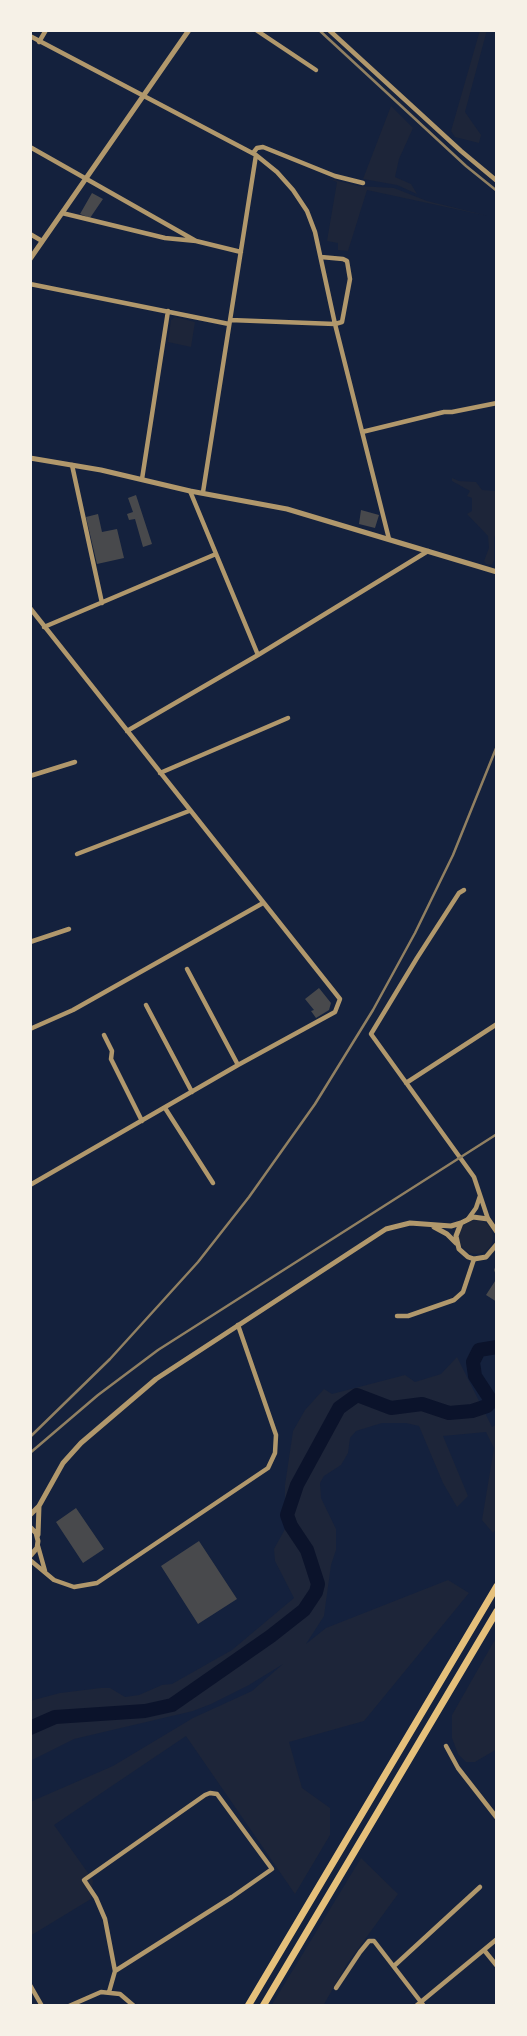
<!DOCTYPE html>
<html>
<head>
<meta charset="utf-8">
<style>
  body { margin:0 }
  #map { position:relative; width:527px; height:2036px; overflow:hidden; background:#14213d; font-family:"Titillium Web",sans-serif }
  canvas { display:block }
  .frame { position:absolute; inset:0; border:32px solid #f6f1e7; pointer-events:none }
</style>
</head>
<body>
<div id="map">
<canvas width="527" height="2036"></canvas>
<div class="frame"></div>
</div>
<script>
const ctx = document.querySelector('canvas').getContext('2d');
ctx.lineJoin = 'round';
function fill(path, color) {
  ctx.fillStyle = color;
  ctx.fill(path, 'evenodd');
}
function poly(rows) {
  const path = new Path2D();
  for (const r of rows) {
    if (r.length === 3) {
      path.moveTo(r[0] + r[2], r[1]);
      path.arc(r[0], r[1], r[2], 0, 2 * Math.PI);
      continue;
    }
    path.moveTo(r[0], r[1]);
    for (let i = 2; i < r.length; i += 2) path.lineTo(r[i], r[i + 1]);
  }
  return path;
}
function stroke(path, color, width, dash) {
  ctx.strokeStyle = color;
  ctx.lineWidth = width;
  ctx.lineCap = dash ? 'butt' : 'round';
  ctx.setLineDash(dash || []);
  ctx.stroke(path);
}
fill(poly([
  [480,30,487,30,465,112,481,135,479,143,455,137,451,131],
  [391,106,413,128,399,159,395,177,411,184,417,194,397,185,363,179],
  [327,178,358,186,394,188,427,201,488,216,367,190,348,251,338,250,338,243,327,241,337,182],
  [175,317,195,322,191,347,168,342,171,320],
  [452,478,459,481,476,482,482,490,497,491,497,531,494,538,494,560,492,565,486,564,484,561,489,548,488,536,467,514,472,511,472,498,467,496,470,491,452,481],
  [476,1237,17],
  [457,1357,492,1427,497,1424,497,1528,493,1533,482,1520,494,1448,486,1432,443,1436,468,1496,457,1507,443,1483,419,1426,406,1423,382,1423,356,1431,350,1438,348,1453,341,1465,324,1476,320,1483,321,1498,336,1529,336,1550,331,1565,324,1616,306,1644,326,1628,448,1580,469,1593,364,1721,289,1742,302,1788,330,1808,330,1835,295,1894,186,1736,54,1825,93,1880,91,1899,30,1936,30,1802,113,1766,193,1718,252,1691,283,1664,249,1685,211,1704,193,1711,74,1739,30,1761,30,1701,60,1693,101,1688,110,1688,125,1697,139,1695,162,1685,172,1684,232,1650,294,1598,275,1561,274,1549,285,1529,285,1485,293,1431,305,1410,324,1389,332,1394,405,1375,415,1382,441,1374],
  [497,1636,497,1749,475,1762,466,1762,458,1754,452,1738,452,1715],
  [361,1858,398,1894,347,1964,323,2006,271,2006]
]), '#1d2539');
stroke(poly([
  [30,1728,55,1717,145,1711,172,1705,271,1636,304,1610,316,1592,318,1584,307,1550,291,1526,287,1515,297,1485,339,1408,357,1395,391,1408,422,1404,449,1413,472,1411,487,1406,490,1403,490,1399,475,1376,473,1362,479,1350,497,1347]
]), '#0b132b', 14);
fill(poly([
  [92,193,103,199,90,218,80,214],
  [136,495,152,544,143,547,135,519,129,520,127,514,133,512,128,498],
  [361,510,379,515,375,528,359,524],
  [98,514,102,532,117,529,124,558,97,564,86,517],
  [319,988,331,1003,329,1010,316,1018,311,1011,314,1010,305,999],
  [497,1262,497,1302,486,1295,497,1278,494,1270],
  [76,1508,104,1549,83,1563,56,1522],
  [199,1541,237,1599,198,1624,161,1566]
]), '#48494c');
stroke(poly([
  [256,30,316,70],
  [329,30,461,151,497,181],
  [30,36,256,155,277,172,293,190,307,211,315,232,335,324,389,539],
  [39,42,46,30],
  [30,147,196,241],
  [253,153,257,148,263,147,335,176,363,183],
  [62,213,165,238,196,241,241,252],
  [30,234,42,241],
  [30,284,229,324],
  [230,320,335,324,342,322,350,279,347,261,343,259,321,257],
  [362,432,444,412,452,412,497,403],
  [72,465,102,603],
  [142,479,168,311],
  [190,491,258,655],
  [203,492,256,155],
  [30,608,340,999,335,1012,238,1065,30,1185],
  [44,627,216,554],
  [127,731,258,655,428,551],
  [160,773,288,718],
  [30,776,75,762],
  [77,854,189,811],
  [464,890,459,893,417,958,371,1034,474,1177,488,1219],
  [30,942,69,929],
  [187,969,238,1065],
  [146,1005,192,1092],
  [30,1029,73,1010,263,903],
  [104,1035,112,1051,111,1059,142,1121],
  [406,1083,497,1024],
  [165,1108,213,1183],
  [468,1219,476,1208,480,1196],
  [397,1316,408,1316,454,1300,463,1292,474,1259],
  [38,1546,45,1571],
  [30,1560,54,1580,74,1587,97,1583,268,1468,275,1453,276,1435,238,1325],
  [446,1746,458,1768,497,1818],
  [484,1950,497,1966],
  [394,1966,480,1887],
  [30,1985,42,2006],
  [336,1988,360,1952,369,1941,374,1941,424,2006],
  [109,1992,115,1971,105,1919,96,1898,84,1880,205,1795,210,1793,217,1794,272,1869,232,1897,115,1971],
  [69,2006,101,1992,120,1994,134,2006],
  [416,2006,497,1939]
]), '#b1986c', 4.5);
stroke(poly([
  [30,259,189,30],
  [30,458,101,470,190,491,287,509,497,572],
  [434,1227,447,1234,456,1243],
  [497,1232,488,1219,473,1217,461,1223,456,1236,459,1249,468,1257,474,1259,486,1257,497,1244],
  [30,1515,39,1506,63,1463,81,1443,156,1379,386,1229,410,1223,451,1226,461,1223],
  [30,1527,36,1533,38,1541,37,1548,30,1556],
  [38,1535,39,1506]
]), '#b1986c', 5);
stroke(poly([
  [248,2006,497,1586],
  [263,2006,497,1611]
]), '#e5c07b', 7);
stroke(poly([
  [319,30,466,166,497,191],
  [30,1437,110,1359,198,1262,249,1197,315,1104,373,1010,415,933,453,855,497,746],
  [30,1453,98,1395,158,1350,497,1134]
]), '#918062', 2.5);
</script>
</body>
</html>
